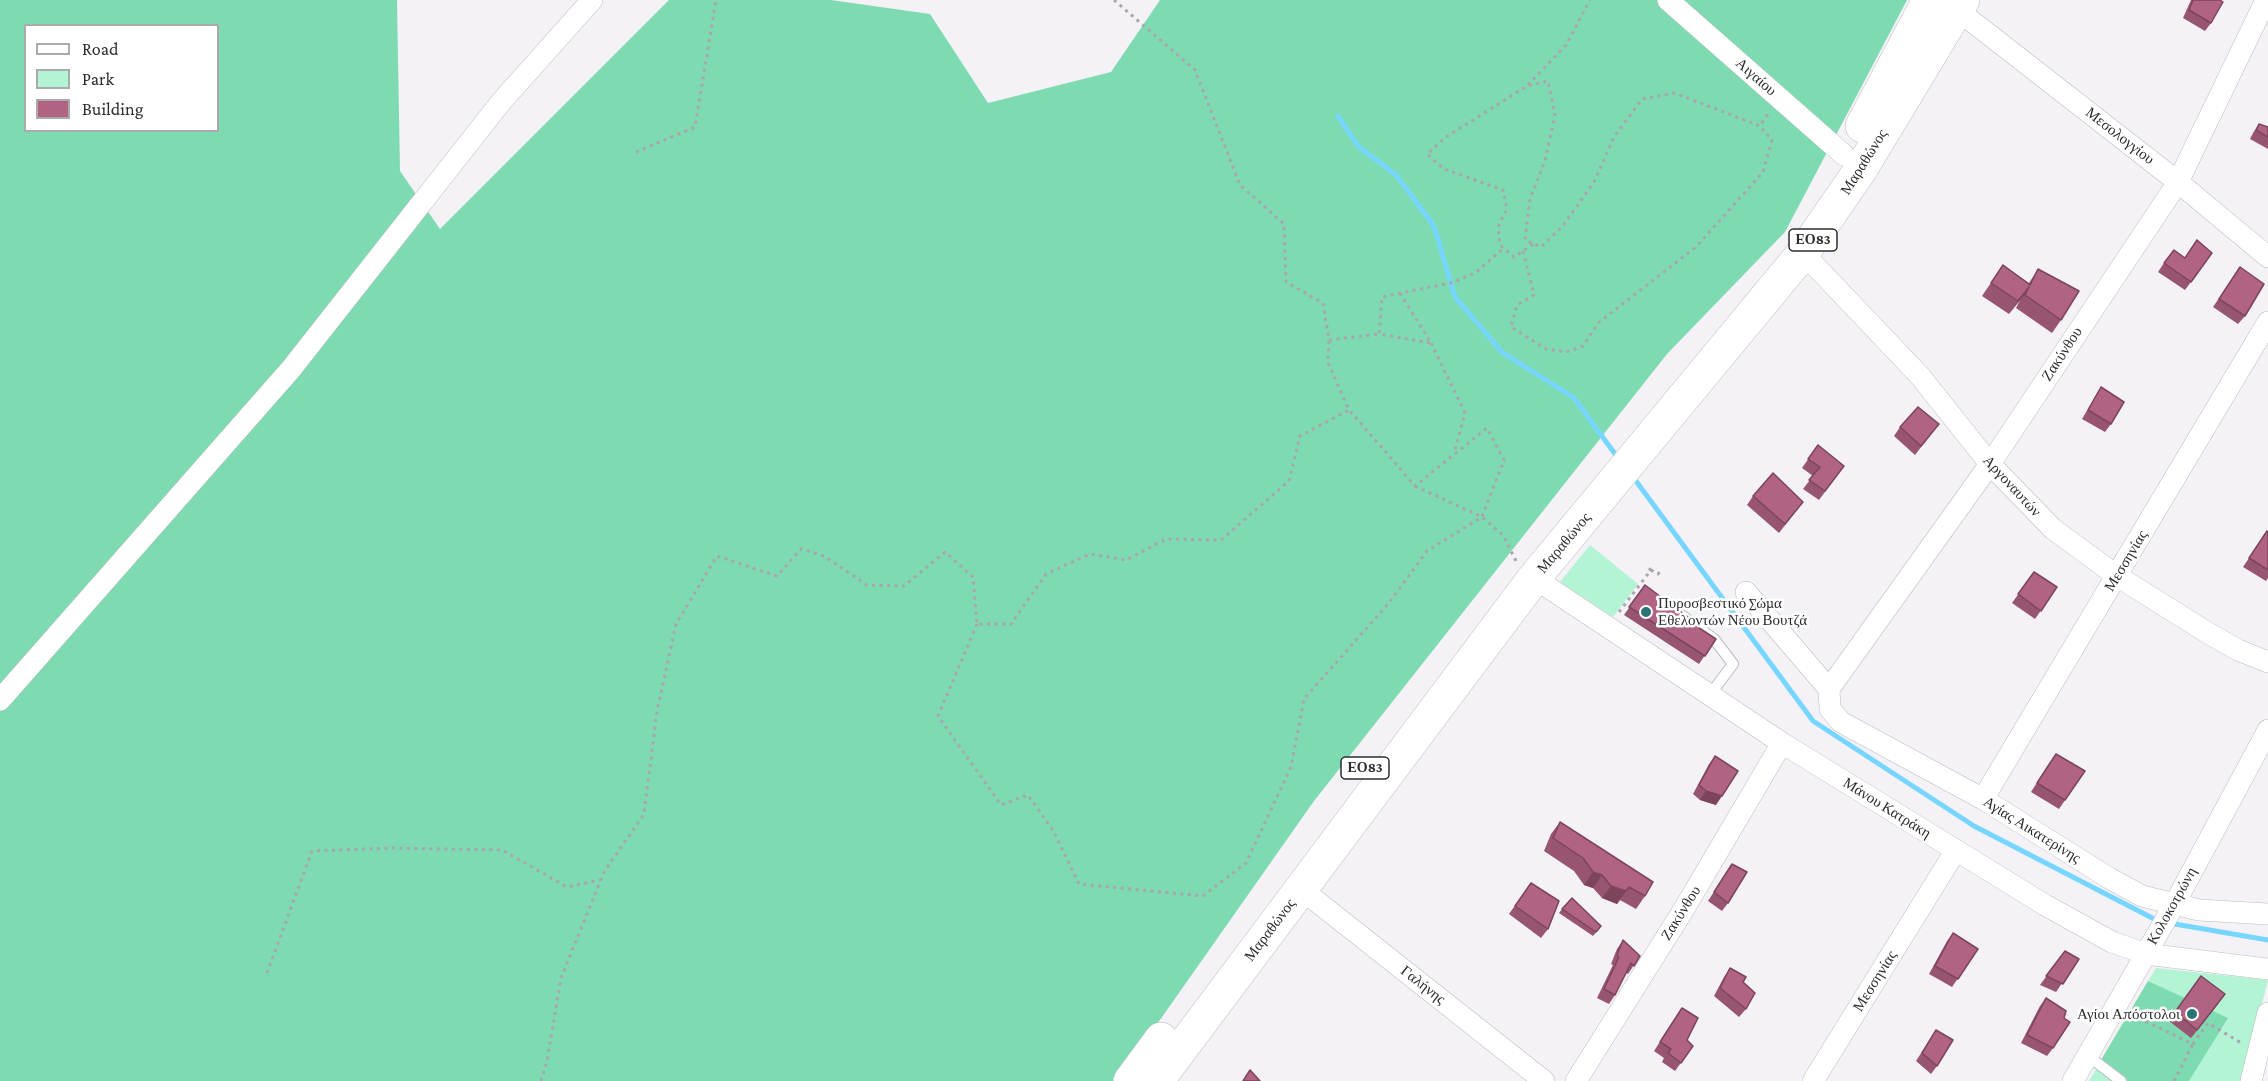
<!DOCTYPE html>
<html>
<head>
<meta charset="utf-8">
<style>
  body { margin:0 }
  #map { position:relative; width:2268px; height:1081px; overflow:hidden; background:#f4f2f7; font-family:"Crimson Pro",serif }
  canvas { display:block }
  .legend { position:absolute; left:24px; top:24px; width:195px; height:108px; box-sizing:border-box; background:#fff; border:2px solid #ababac; margin:0; padding:8px 10px; list-style:none; font-size:18px; color:#2d2d2f }
  .legend li { display:flex; align-items:center; gap:12px; height:30px }
  .legend b { width:30px; border:2px solid #ababac }
</style>
</head>
<body>
<div id="map">
<canvas width="2268" height="1081"></canvas>
<ul class="legend">
<li><b style="height:8px;background:#fff"></b>Road</li>
<li><b style="height:16px;background:#b3f4d4"></b>Park</li>
<li><b style="height:16px;background:#b16384"></b>Building</li>
</ul>
</div>
<script>
const ctx = document.querySelector('canvas').getContext('2d');
ctx.lineJoin = 'round';
function fill(path, color) {
  ctx.fillStyle = color;
  ctx.fill(path, 'evenodd');
}
function poly(rows) {
  const path = new Path2D();
  for (const r of rows) {
    path.moveTo(r[0], r[1]);
    for (let i = 2; i < r.length; i += 2) path.lineTo(r[i], r[i + 1]);
  }
  return path;
}
function stroke(path, color, width, dash) {
  ctx.strokeStyle = color;
  ctx.lineWidth = width;
  ctx.lineCap = dash ? 'butt' : 'round';
  ctx.setLineDash(dash || []);
  ctx.stroke(path);
}
function label(font, color, halo, rows, align = 'center') {
  ctx.font = font + ' "Crimson Pro",serif';
  ctx.lineWidth = 5;
  ctx.setLineDash([]);
  ctx.textBaseline = 'middle';
  ctx.strokeStyle = halo;
  ctx.fillStyle = color;
  for (const [text, x, y, turn = 0] of rows) {
    ctx.save();
    ctx.translate(x, y);
    ctx.rotate((+turn || 0) * Math.PI / 180);
    ctx.textAlign = isNaN(turn) ? turn : align;
    if (halo) ctx.strokeText(text, 0, 0);
    ctx.fillText(text, 0, 0);
    ctx.restore();
  }
}
fill(poly([
  [1590,545,1638,584,1613,617,1560,582],
  [2156,968,2268,980,2242,1081,2089,1081]
]), '#b3f4d4');
fill(poly([
  [0,0,397,0,400,171,440,229,669,0,831,0,930,14,988,103,1111,72,1160,0,1907,0,1785,232,1667,354,1314,801,1117,1081,0,1081],
  [26,26,218,26,218,130,26,130],
  [2148,981,2228,1018,2189,1081,2128,1081,2101,1060]
]), '#7edbb1');
stroke(poly([
  [1338,116,1358,146,1396,175,1434,226,1455,297,1502,352,1574,398,1618,458],
  [1633,477,1813,721,1974,826,2160,922],
  [2169,923,2268,940]
]), '#76d6ff', 5);
const service = poly([
  [1680,614,1714,639,1733,664,1709,696],
  [2087,1055,2121,1081]
]);
const minor = poly([
  [1668,0,1844,155],
  [1969,19,2178,182,2268,257],
  [1803,253,1920,376,1990,464,2053,529,2117,576,2208,633,2238,650,2268,662],
  [1534,578,1782,743,2045,905,2112,942,2146,954,2268,969],
  [1746,592,1829,689],
  [1829,689,1990,464,2178,182,2266,0],
  [1829,689,1830,709,1841,722,1983,799,2109,878,2142,896,2199,910,2268,914],
  [0,700,291,369,501,102,592,0],
  [1983,799,2268,322],
  [1301,889,1544,1081],
  [1576,1081,1684,909,1782,743],
  [1813,1081,1956,850],
  [2073,1081,2174,905,2268,730],
  [2251,1081,2268,1013]
]);
const primary = poly([
  [1862,126,1929,0],
  [1130,1081,1161,1039],
  [1157,1081,1534,578,1803,253,1861,169,1963,0]
]);
stroke(service, '#bcbbbf', 12);
stroke(minor, '#bcbbbf', 22);
stroke(primary, '#bcbbbf', 34);
stroke(poly([
  [1114,0,1195,70,1240,185,1284,224,1286,282,1323,303,1329,340,1379,334],
  [1528,85,1566,45,1590,0],
  [636,152,695,127,716,0],
  [1533,244,1514,257,1500,245,1498,227,1507,209,1503,190,1444,169,1427,154,1446,137,1527,86,1548,81,1555,115,1545,161,1530,199,1525,240,1541,247,1562,227,1594,182,1614,137,1642,99,1674,93,1760,126,1768,114],
  [1523,251,1534,295,1517,305,1511,327,1546,349,1566,352,1583,346,1598,323,1696,247,1763,172,1772,140,1760,126],
  [1400,293,1431,343,1379,334,1382,297,1400,293,1451,283,1475,273,1504,248],
  [1431,343,1465,413,1454,453],
  [1415,486,1482,517,1503,535,1516,561],
  [1651,570,1658,574,1661,570],
  [1619,612,1651,570,1646,566],
  [977,624,938,716,1001,805,1028,795,1054,832,1079,884,1203,896,1246,863,1291,767,1304,699,1388,604,1427,551,1482,517,1504,460,1487,428,1415,486,1350,411],
  [267,973,312,851,391,848,502,850,567,887,600,880],
  [2132,1015,2193,1044,2208,1023,2243,1044],
  [541,1081,547,1061,561,978,604,872,644,814,657,711,676,624,717,556,777,576,801,549,824,556,867,585,904,586,945,552,973,577,977,624,1011,624,1046,574,1090,554,1126,560,1166,539,1221,540,1289,481,1300,436,1349,410,1328,363,1329,340],
  [2174,1081,2193,1044]
]), '#a8a6aa', 3, [3, 4.5]);
stroke(service, '#fff', 10);
stroke(minor, '#fff', 21);
stroke(primary, '#fff', 33);
fill(poly([
  [2191,0,2220,0,2211,23,2205,31,2183,18],
  [2259,124,2268,127,2268,149,2250,139,2253,133],
  [2212,253,2185,290,2158,272,2164,263,2185,258],
  [2003,265,2029,283,2038,269,2061,320,2052,333,2016,308,2020,300,2009,314,1982,296],
  [2240,267,2245,316,2238,324,2213,307],
  [2101,387,2111,424,2105,432,2082,419],
  [1939,424,1915,455,1894,436,1900,427],
  [1818,445,1844,466,1819,500,1803,489,1813,476,1802,468],
  [1753,496,1803,502,1779,533,1747,505],
  [2267,531,2268,532,2268,578,2266,581,2243,567],
  [2034,572,2057,587,2035,619,2012,603],
  [1645,585,1690,622,1716,639,1699,664,1624,615],
  [1715,756,1716,805,1700,800,1693,794,1709,764],
  [2050,762,2085,771,2059,809,2031,792],
  [1560,822,1645,896,1636,909,1620,900,1617,904,1602,898,1593,888,1584,885,1574,871,1544,851,1551,834],
  [1732,864,1728,903,1722,911,1708,901],
  [1531,883,1548,929,1541,938,1509,914],
  [1562,909,1601,926,1593,936,1559,913],
  [1953,933,1978,949,1952,987,1929,974,1947,941],
  [1623,940,1640,956,1628,974,1626,973,1615,995,1609,1004,1597,998,1613,965,1611,964,1617,949],
  [2065,951,2079,959,2056,992,2040,985],
  [1730,968,1743,982,1746,1009,1739,1017,1714,996,1724,977],
  [2201,976,2219,1003,2191,1038,2169,1021],
  [2046,998,2053,1048,2047,1056,2021,1043,2040,1006],
  [1682,1008,1687,1040,1693,1046,1675,1071,1662,1062,1664,1058,1654,1051],
  [1936,1030,1937,1066,1931,1074,1916,1061]
]), '#985572');
fill(poly([
  [2029,287,2020,300,2009,314,2018,301],
  [1706,791,1722,796,1716,805,1700,800],
  [1593,872,1602,875,1593,888,1584,885],
  [1611,886,1629,887,1617,904,1602,898]
]), '#7c455c');
const building = poly([
  [2193,0,2220,0,2223,2,2211,23,2189,10,2193,0],
  [2259,124,2268,127,2268,137,2256,130,2259,124],
  [2197,240,2212,253,2191,282,2164,263,2174,250,2185,258,2197,240],
  [2003,265,2030,285,2038,269,2079,291,2061,320,2025,295,2029,287,2018,301,1991,283,2003,265],
  [2240,267,2264,284,2245,316,2219,299,2240,267],
  [2101,387,2124,402,2111,424,2088,410,2101,387],
  [1918,407,1939,424,1921,446,1900,427,1918,407],
  [1818,445,1844,466,1825,491,1809,480,1820,467,1808,459,1818,445],
  [1773,473,1803,502,1785,524,1753,496,1773,473],
  [2267,531,2268,532,2268,570,2249,558,2267,531],
  [2034,572,2057,587,2041,611,2018,594,2034,572],
  [1645,585,1692,620,1690,622,1716,639,1705,656,1629,607,1645,585],
  [2056,754,2085,771,2065,800,2037,783,2056,754],
  [1715,756,1738,771,1722,796,1706,791,1699,785,1715,756],
  [1560,822,1653,882,1645,896,1629,887,1626,891,1611,886,1602,875,1593,872,1583,858,1553,838,1560,822],
  [1732,864,1747,872,1728,903,1714,892,1732,864],
  [1531,883,1559,901,1548,929,1515,906,1531,883],
  [1572,898,1601,926,1596,932,1562,909,1572,898],
  [1953,933,1978,949,1958,979,1935,966,1953,933],
  [1623,940,1640,956,1634,966,1631,963,1615,995,1604,989,1619,957,1617,955,1623,940],
  [2065,951,2079,959,2063,984,2046,976,2065,951],
  [1730,968,1746,977,1743,982,1755,993,1746,1009,1720,988,1730,968],
  [2201,976,2225,994,2197,1030,2175,1012,2201,976],
  [2046,998,2066,1011,2064,1018,2070,1022,2053,1048,2027,1035,2046,998],
  [1682,1008,1698,1018,1687,1040,1693,1046,1681,1063,1668,1053,1671,1049,1660,1042,1682,1008],
  [1936,1030,1953,1040,1937,1066,1922,1053,1936,1030],
  [1250,1070,1260,1081,1243,1081,1250,1070]
]);
fill(building, '#b16384');
stroke(building, '#7c455c', 1.5);
for (const [x, y, r, color] of [
  [1646,612,6,"#297376"],
  [2192,1014,6,"#297376"]
]) {
  const dot = new Path2D();
  dot.arc(x, y, r, 0, 2 * Math.PI);
  ctx.fillStyle = color;
  ctx.fill(dot);
  stroke(dot, '#fff', 2);
}
for (const [x, y, w] of [
  [1813,240,48],
  [1365,768,48]
]) {
  const box = new Path2D();
  box.roundRect(x - w / 2, y - 11, w, 22, 4.5);
  ctx.fillStyle = '#fff';
  ctx.fill(box);
  stroke(box, '#2d2d2f', 1.5);
}
label('bold 14px', '#2d2d2f', null, [
  ["ΕΟ83",1813,240],
  ["ΕΟ83",1365,768]
]);
label('15px', '#2d2d2f', '#fff', [
  ["Αιγαίου",1756,77,41],
  ["Μεσολογγίου",2120,136,38],
  ["Μαραθώνος",1864,162,-58],
  ["Ζακύνθου",2062,354,-57],
  ["Αργοναυτών",2012,486,47],
  ["Μαραθώνος",1564,543,-50],
  ["Μεσσηνίας",2126,561,-59],
  ["Μάνου Κατράκη",1887,808,32],
  ["Αγίας Αικατερίνης",2032,830,32],
  ["Κολοκοτρώνη",2172,906,-61],
  ["Ζακύνθου",1681,913,-58],
  ["Μαραθώνος",1270,930,-53],
  ["Μεσσηνίας",1875,981,-58],
  ["Γαλήνης",1423,985,38]
]);
label('15px', '#2d2d2f', '#fff', [
  ["Πυροσβεστικό Σώμα",1658,603],
  ["Εθελοντών Νέου Βουτζά",1658,620],
  ["Αγίοι Απόστολοι",2180,1014,"right"]
], 'left');
</script>
</body>
</html>
